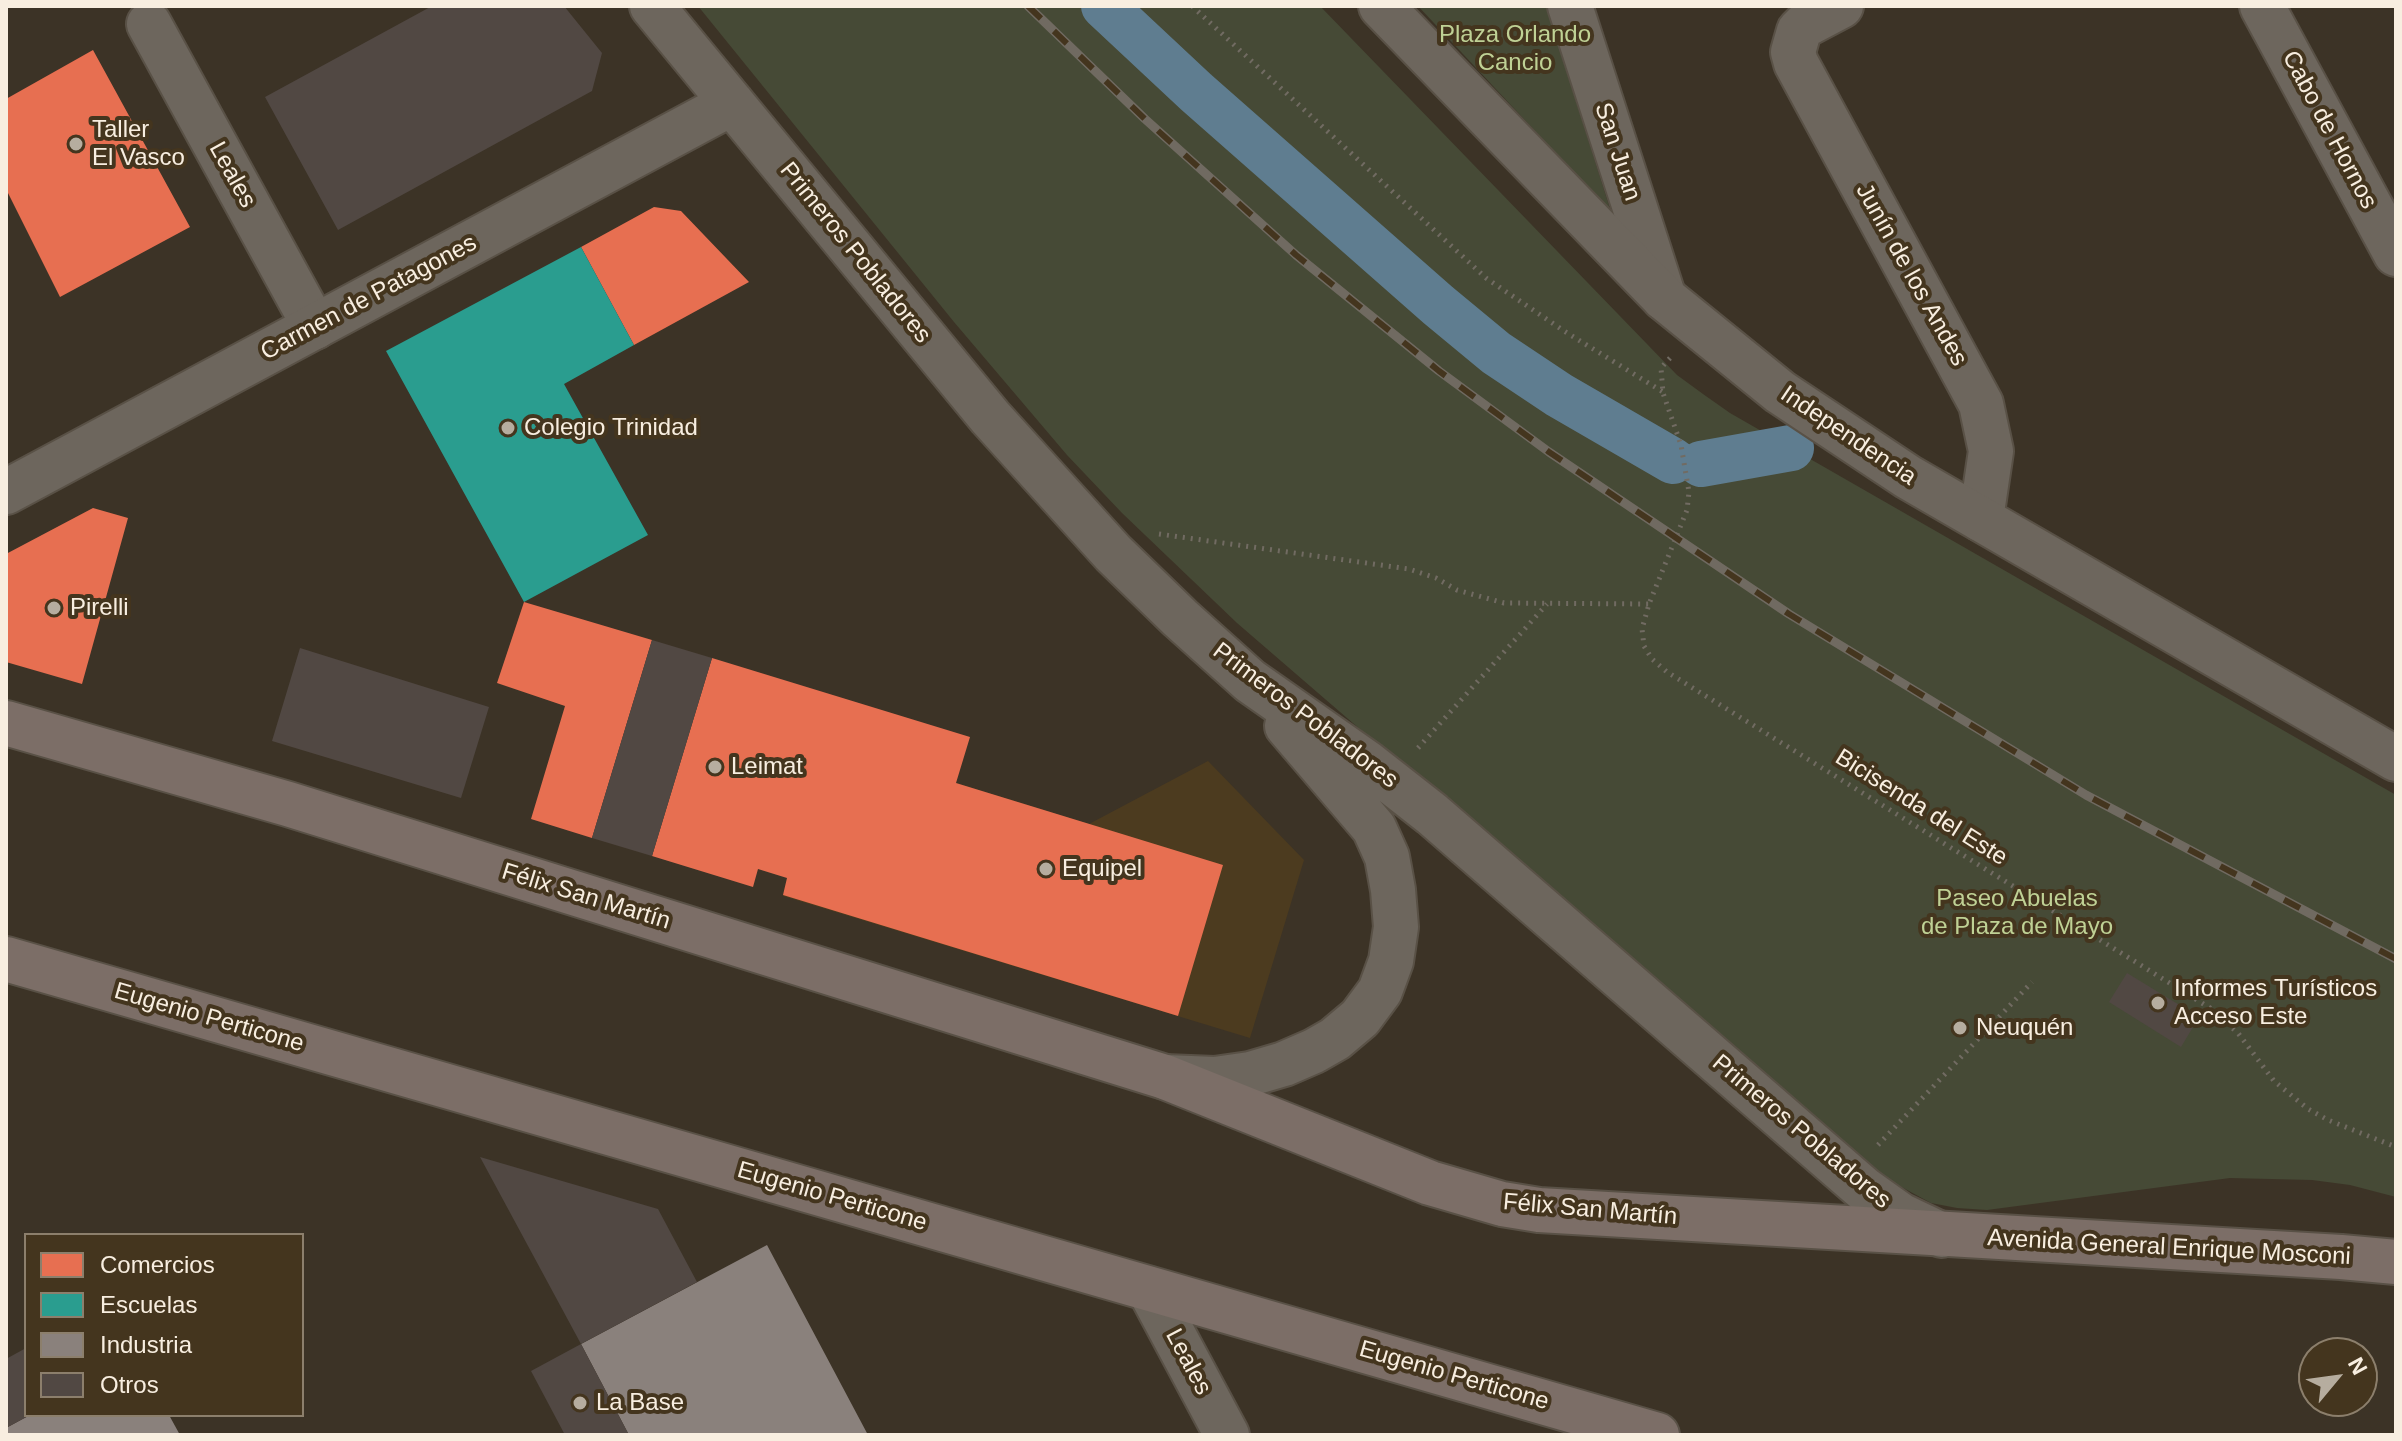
<!DOCTYPE html>
<html>
<head>
<meta charset="utf-8">
<style>
  body { margin:0 }
  #map { position:relative; width:2402px; height:1441px; overflow:hidden; background:#3c3326; font-family:Helvetica,sans-serif }
  canvas { display:block }
  .frame { position:absolute; inset:0; border:8px solid #f8eee0; pointer-events:none }
  .legend { position:absolute; left:24px; top:1233px; width:280px; height:184px; box-sizing:border-box; background:#44351e; border:2px solid #8c7f6c; margin:0; padding:10px 14px; list-style:none; font-size:24px; color:#f8eee0 }
  .legend li { display:flex; align-items:center; gap:16px; height:40px }
  .legend b { width:40px; border:2px solid #8c7f6c }
  .north { position:absolute; left:2298px; top:1337px; width:80px; height:80px; box-sizing:border-box; background:#44351e; border:2px solid #8c7f6c; border-radius:50%; rotate:61deg; font-size:22px; font-weight:700; line-height:32px; text-align:center; color:#f8eee0 }
  .north::after { content:''; display:block; margin:auto; width:28px; height:36px; background:#b6ad9f; clip-path:polygon(50% 0,100% 100%,50% 72%,0 100%) }
</style>
</head>
<body>
<div id="map">
<canvas width="2402" height="1441"></canvas>
<div class="frame"></div>
<ul class="legend">
<li><b style="height:22px;background:#e76f51"></b>Comercios</li>
<li><b style="height:22px;background:#2a9d8f"></b>Escuelas</li>
<li><b style="height:22px;background:#8a817c"></b>Industria</li>
<li><b style="height:22px;background:#514843"></b>Otros</li>
</ul>
<div class="north">N</div>
</div>
<script>
const ctx = document.querySelector('canvas').getContext('2d');
ctx.lineJoin = 'round';
function fill(path, color) {
  ctx.fillStyle = color;
  ctx.fill(path, 'evenodd');
}
function poly(rows) {
  const path = new Path2D();
  for (const r of rows) {
    path.moveTo(r[0], r[1]);
    for (let i = 2; i < r.length; i += 2) path.lineTo(r[i], r[i + 1]);
  }
  return path;
}
function stroke(path, color, width, dash) {
  ctx.strokeStyle = color;
  ctx.lineWidth = width;
  ctx.lineCap = dash ? 'butt' : 'round';
  ctx.setLineDash(dash || []);
  ctx.stroke(path);
}
function label(font, color, halo, rows, align = 'center') {
  ctx.font = font + ' Helvetica,sans-serif';
  ctx.lineWidth = 8;
  ctx.setLineDash([]);
  ctx.textBaseline = 'middle';
  ctx.strokeStyle = halo;
  ctx.fillStyle = color;
  for (const [text, x, y, turn = 0] of rows) {
    ctx.save();
    ctx.translate(x, y);
    ctx.rotate((+turn || 0) * Math.PI / 180);
    ctx.textAlign = isNaN(turn) ? turn : align;
    if (halo) ctx.strokeText(text, 0, 0);
    ctx.fillText(text, 0, 0);
    ctx.restore();
  }
}
fill(poly([
  [843,698,956,783,1089,824,1208,761,1304,860,1250,1038,783,896]
]), '#4c3b1f');
fill(poly([
  [698,6,1320,6,1677,375,1703,394,1730,413,2396,795,2396,1197,2350,1185,2312,1180,2230,1178,1987,1210,1957,1208,1931,1203,1883,1177,1853,1155,1237,623,1122,513,1067,455,954,322],
  [1418,6,1546,6,1611,212]
]), '#464a36');
fill(poly([
  [93,50,190,227,60,297,6,189,6,99],
  [654,207,681,211,749,282,634,345,581,247],
  [93,508,128,518,82,684,6,662,6,554],
  [524,602,652,640,592,838,531,819,565,706,497,683],
  [712,658,970,737,956,783,1223,865,1178,1016,783,895,787,878,758,869,753,887,652,856]
]), '#e76f51');
fill(poly([
  [581,247,634,345,564,384,648,535,524,602,386,351]
]), '#2a9d8f');
fill(poly([
  [767,1245,868,1435,629,1435,581,1344],
  [30,1415,169,1415,180,1435,6,1435,6,1428]
]), '#8a817c');
stroke(poly([
  [1104,6,1196,92,1438,305,1496,353,1559,395,1673,461],
  [1701,464,1791,448]
]), '#5f7d90', 46);
fill(poly([
  [432,6,564,6,602,53,592,91,338,230,265,97],
  [652,640,712,658,652,856,592,838],
  [300,648,489,707,461,798,272,741],
  [2127,973,2199,1017,2181,1047,2109,1002],
  [480,1157,658,1209,697,1282,581,1344],
  [581,1344,629,1435,565,1435,531,1371],
  [26,1348,26,1415,30,1415,6,1428,6,1359]
]), '#514843');
const minor = poly([
  [1570,6,1664,298],
  [1841,6,1805,25,1799,31,1793,52,1796,63,1981,404,1991,451,1981,519],
  [2262,6,2396,254],
  [149,24,315,327],
  [1149,1289,1227,1435]
]);
const tertiary = poly([
  [1381,6,1664,298,1780,392,1908,477,2396,759]
]);
const secondary = poly([
  [652,6,990,417,1113,553,1180,618,1250,681,1367,763,1432,814,1865,1190,1900,1215,1942,1235],
  [6,492,732,103],
  [1165,1077,1215,1079,1250,1074,1284,1064,1314,1051,1335,1039,1360,1018,1380,991,1391,961,1396,927,1393,890,1387,857,1374,828,1287,726]
]);
const trunk = poly([
  [6,723,288,804,1165,1077,1430,1183,1502,1204,1539,1210,2341,1257,2396,1262],
  [6,959,1657,1435]
]);
stroke(minor, '#595146', 48);
stroke(tertiary, '#595146', 48);
stroke(secondary, '#595146', 48);
stroke(trunk, '#595146', 48);
stroke(poly([
  [1192,6,1486,278,1564,331,1663,392],
  [1670,358,1661,368,1663,393,1681,445,1689,492,1687,510,1649,604,1642,629,1644,646,1652,659,1667,672,2210,1008,2238,1033,2274,1081,2308,1109,2328,1120,2396,1147],
  [1159,534,1409,569,1436,578,1457,590,1504,603,1649,604],
  [1418,748,1547,604],
  [1878,1145,2032,982]
]), '#716b62', 5, [2, 6]);
stroke(minor, '#6d665d', 44);
stroke(tertiary, '#6d665d', 44);
stroke(secondary, '#6d665d', 44);
stroke(trunk, '#7c6e67', 44);
const rail = poly([
  [1028,6,1145,119,1296,255,1439,371,1549,452,1789,614,2086,795,2396,959]
]);
stroke(rail, '#706a61', 9);
stroke(rail, '#44351e', 6, [18]);
for (const [x, y, r, color] of [
  [76,144,8,"#b6ad9f"],
  [508,428,8,"#b6ad9f"],
  [54,608,8,"#b6ad9f"],
  [715,767,8,"#b6ad9f"],
  [1046,869,8,"#b6ad9f"],
  [2158,1003,8,"#b6ad9f"],
  [1960,1028,8,"#b6ad9f"],
  [580,1403,8,"#b6ad9f"]
]) {
  const dot = new Path2D();
  dot.arc(x, y, r, 0, 2 * Math.PI);
  ctx.fillStyle = color;
  ctx.fill(dot);
  stroke(dot, '#44351e', 3);
}
label('24px', '#bfd195', '#44351e', [
  ["Plaza Orlando",1515,35],
  ["Cancio",1515,63],
  ["Paseo Abuelas",2017,899],
  ["de Plaza de Mayo",2017,927]
]);
label('24px', '#f8eee0', '#44351e', [
  ["Taller",92,130],
  ["El Vasco",92,158],
  ["Colegio Trinidad",524,428],
  ["Pirelli",70,608],
  ["Leimat",731,767],
  ["Equipel",1062,869],
  ["Informes Turísticos",2174,989],
  ["Acceso Este",2174,1017],
  ["Neuquén",1976,1028],
  ["La Base",596,1403]
], 'left');
label('24px', '#f8eee0', '#44351e', [
  ["Cabo de Hornos",2329,130,62],
  ["San Juan",1617,152,72],
  ["Leales",232,175,61],
  ["Primeros Pobladores",855,253,51],
  ["Junín de los Andes",1911,275,61],
  ["Carmen de Patagones",369,298,-28],
  ["Independencia",1848,436,34],
  ["Primeros Pobladores",1305,716,37],
  ["Bicisenda del Este",1921,808,32],
  ["Félix San Martín",586,897,17],
  ["Eugenio Perticone",209,1018,16],
  ["Primeros Pobladores",1801,1132,40],
  ["Eugenio Perticone",832,1197,16],
  ["Félix San Martín",1590,1210,5],
  ["Avenida General Enrique Mosconi",2169,1248,3],
  ["Leales",1188,1362,62],
  ["Eugenio Perticone",1454,1376,16]
]);
</script>
</body>
</html>
